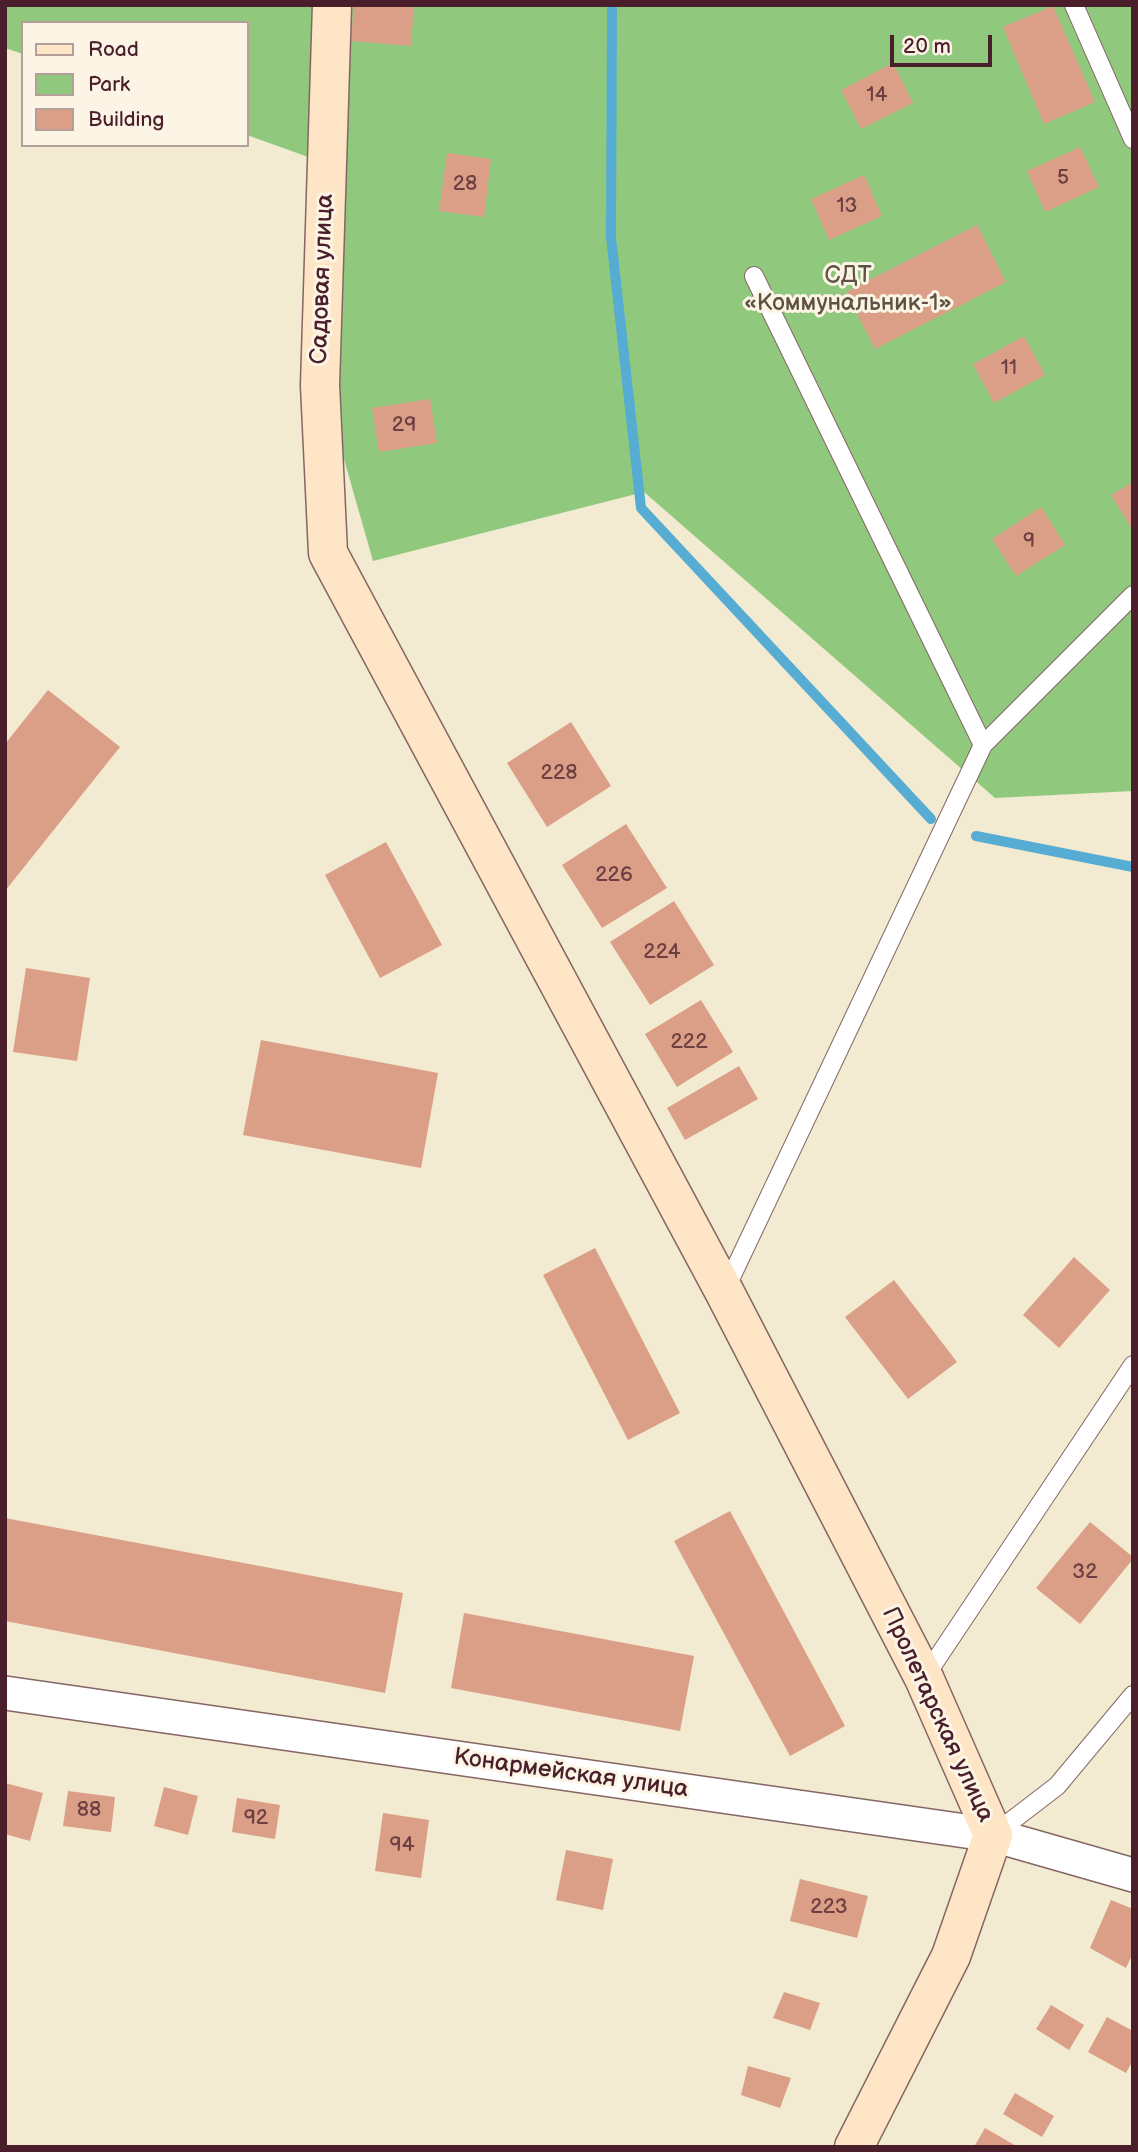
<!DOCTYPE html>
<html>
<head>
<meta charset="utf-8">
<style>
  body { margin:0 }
  #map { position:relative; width:1138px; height:2152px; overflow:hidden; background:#f2ebd1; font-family:"Balsamiq Sans",sans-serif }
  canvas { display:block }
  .frame { position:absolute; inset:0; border:7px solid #4a1f2b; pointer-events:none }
  .legend { position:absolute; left:21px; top:21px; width:228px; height:126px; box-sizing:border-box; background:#fcf5e5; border:2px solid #b59f9b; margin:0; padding:9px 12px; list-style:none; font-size:21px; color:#4a1f2b }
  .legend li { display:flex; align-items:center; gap:14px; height:35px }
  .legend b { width:35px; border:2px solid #b59f9b }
  .scale { position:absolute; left:890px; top:35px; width:102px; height:32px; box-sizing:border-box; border:4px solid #4a1f2b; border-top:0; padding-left:9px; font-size:21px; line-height:24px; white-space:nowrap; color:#4a1f2b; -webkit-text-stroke:5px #fcf5e5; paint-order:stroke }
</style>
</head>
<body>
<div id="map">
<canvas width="1138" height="2152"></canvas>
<div class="frame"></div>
<ul class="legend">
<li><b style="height:9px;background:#fde5c5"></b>Road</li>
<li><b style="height:19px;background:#90c97d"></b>Park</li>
<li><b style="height:19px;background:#da9f86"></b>Building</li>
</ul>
<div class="scale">20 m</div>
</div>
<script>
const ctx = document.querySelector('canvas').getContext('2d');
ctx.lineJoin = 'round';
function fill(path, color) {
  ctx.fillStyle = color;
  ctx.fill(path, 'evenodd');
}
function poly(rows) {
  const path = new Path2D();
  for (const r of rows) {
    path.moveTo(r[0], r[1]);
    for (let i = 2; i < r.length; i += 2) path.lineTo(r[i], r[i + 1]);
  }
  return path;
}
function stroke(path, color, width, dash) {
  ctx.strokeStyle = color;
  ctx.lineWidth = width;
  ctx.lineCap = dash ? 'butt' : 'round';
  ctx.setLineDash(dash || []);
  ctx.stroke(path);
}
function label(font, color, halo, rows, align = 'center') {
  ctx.font = font + ' "Balsamiq Sans",sans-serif';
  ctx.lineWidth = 6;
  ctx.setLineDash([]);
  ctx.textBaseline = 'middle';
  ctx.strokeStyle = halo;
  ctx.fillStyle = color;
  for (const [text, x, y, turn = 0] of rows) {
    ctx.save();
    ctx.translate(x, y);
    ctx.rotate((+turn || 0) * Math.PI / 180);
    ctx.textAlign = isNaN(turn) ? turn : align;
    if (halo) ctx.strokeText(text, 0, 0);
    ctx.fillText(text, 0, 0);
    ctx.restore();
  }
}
fill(poly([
  [5,5,327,5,322,162,247,135,247,23,23,23,23,54,5,48],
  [345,5,1133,5,1133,791,995,798,644,492,373,561,334,424]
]), '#90c97d');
stroke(poly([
  [612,5,611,237,641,508,931,819],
  [976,836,1133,867]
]), '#56acd2', 10);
fill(poly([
  [354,5,414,5,411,46,351,41],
  [1053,6,1095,102,1044,124,1003,27],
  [893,63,913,103,861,129,841,90],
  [1080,147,1099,187,1045,212,1027,171],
  [447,153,491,159,484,217,439,211],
  [864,175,882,216,829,240,811,199],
  [977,225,1006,282,875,349,846,292],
  [1024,336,1045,375,994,403,973,364],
  [430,399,437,443,379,452,372,408],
  [1133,482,1133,531,1111,495],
  [1041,507,1065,545,1016,576,992,539],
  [48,690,120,747,5,891,5,744],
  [571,722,611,786,547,827,507,763],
  [626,824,667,888,602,928,562,865],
  [386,842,442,945,380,978,325,875],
  [674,901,714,965,650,1005,610,942],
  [26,968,90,978,77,1061,13,1052],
  [701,1000,733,1052,677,1087,645,1034],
  [261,1040,438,1073,421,1168,243,1135],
  [739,1066,758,1099,685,1140,667,1108],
  [595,1248,680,1413,628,1440,543,1275],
  [1074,1257,1110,1290,1059,1348,1023,1315],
  [894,1280,957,1362,908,1399,845,1317],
  [730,1511,845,1726,790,1756,674,1541],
  [5,1518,403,1593,385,1693,5,1621],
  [1090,1522,1133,1557,1133,1559,1080,1624,1036,1588],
  [464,1613,694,1656,680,1731,451,1688],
  [5,1783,43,1793,30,1841,5,1834],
  [164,1787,198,1796,188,1835,154,1826],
  [68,1791,115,1797,111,1832,63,1826],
  [237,1798,280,1805,275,1839,232,1832],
  [383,1813,429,1820,421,1878,375,1871],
  [566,1850,613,1859,603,1910,556,1900],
  [800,1879,868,1896,857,1938,790,1921],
  [1111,1900,1133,1909,1133,1953,1126,1968,1090,1948],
  [784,1992,820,2003,810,2030,773,2018],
  [1051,2005,1084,2025,1069,2050,1036,2029],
  [1107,2017,1133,2031,1133,2060,1126,2073,1088,2052],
  [748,2066,791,2078,780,2108,741,2095],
  [1015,2093,1054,2116,1042,2137,1003,2114],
  [985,2128,1018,2147,974,2147]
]), '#da9f86');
const lane = poly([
  [1074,5,1133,139],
  [754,276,983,745],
  [725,1290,983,745,1133,595],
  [924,1678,1133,1365],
  [993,1835,1057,1786,1133,1695]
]);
const street = poly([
  [5,1693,993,1835,1133,1875]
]);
const secondary = poly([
  [332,5,320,385,328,553,724,1291,924,1678,993,1835,951,1956,854,2147]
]);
stroke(lane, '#856665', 20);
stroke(street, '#856665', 36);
stroke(secondary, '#856665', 41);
stroke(lane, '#fff', 18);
stroke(street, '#fff', 33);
stroke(secondary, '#fde5c5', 38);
label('21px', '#6e3f42', null, [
  ["14",877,96],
  ["5",1063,179],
  ["28",465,185],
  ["13",847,207],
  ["11",1009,369],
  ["29",404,426],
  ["9",1029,542],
  ["228",559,774],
  ["226",614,876],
  ["224",662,953],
  ["222",689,1043],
  ["32",1085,1573],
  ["88",89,1811],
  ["92",256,1819],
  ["94",402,1846],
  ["223",829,1908]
]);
label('24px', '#5f5244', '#fcf5e5', [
  ["СДТ",848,276],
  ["«Коммунальник-1»",848,304]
]);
label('24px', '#4a1f2b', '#fcf5e5', [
  ["Садовая улица",323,279,-88],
  ["Пролетарская улица",937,1715,65],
  ["Конармейская улица",571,1774,8]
]);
</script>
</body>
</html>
